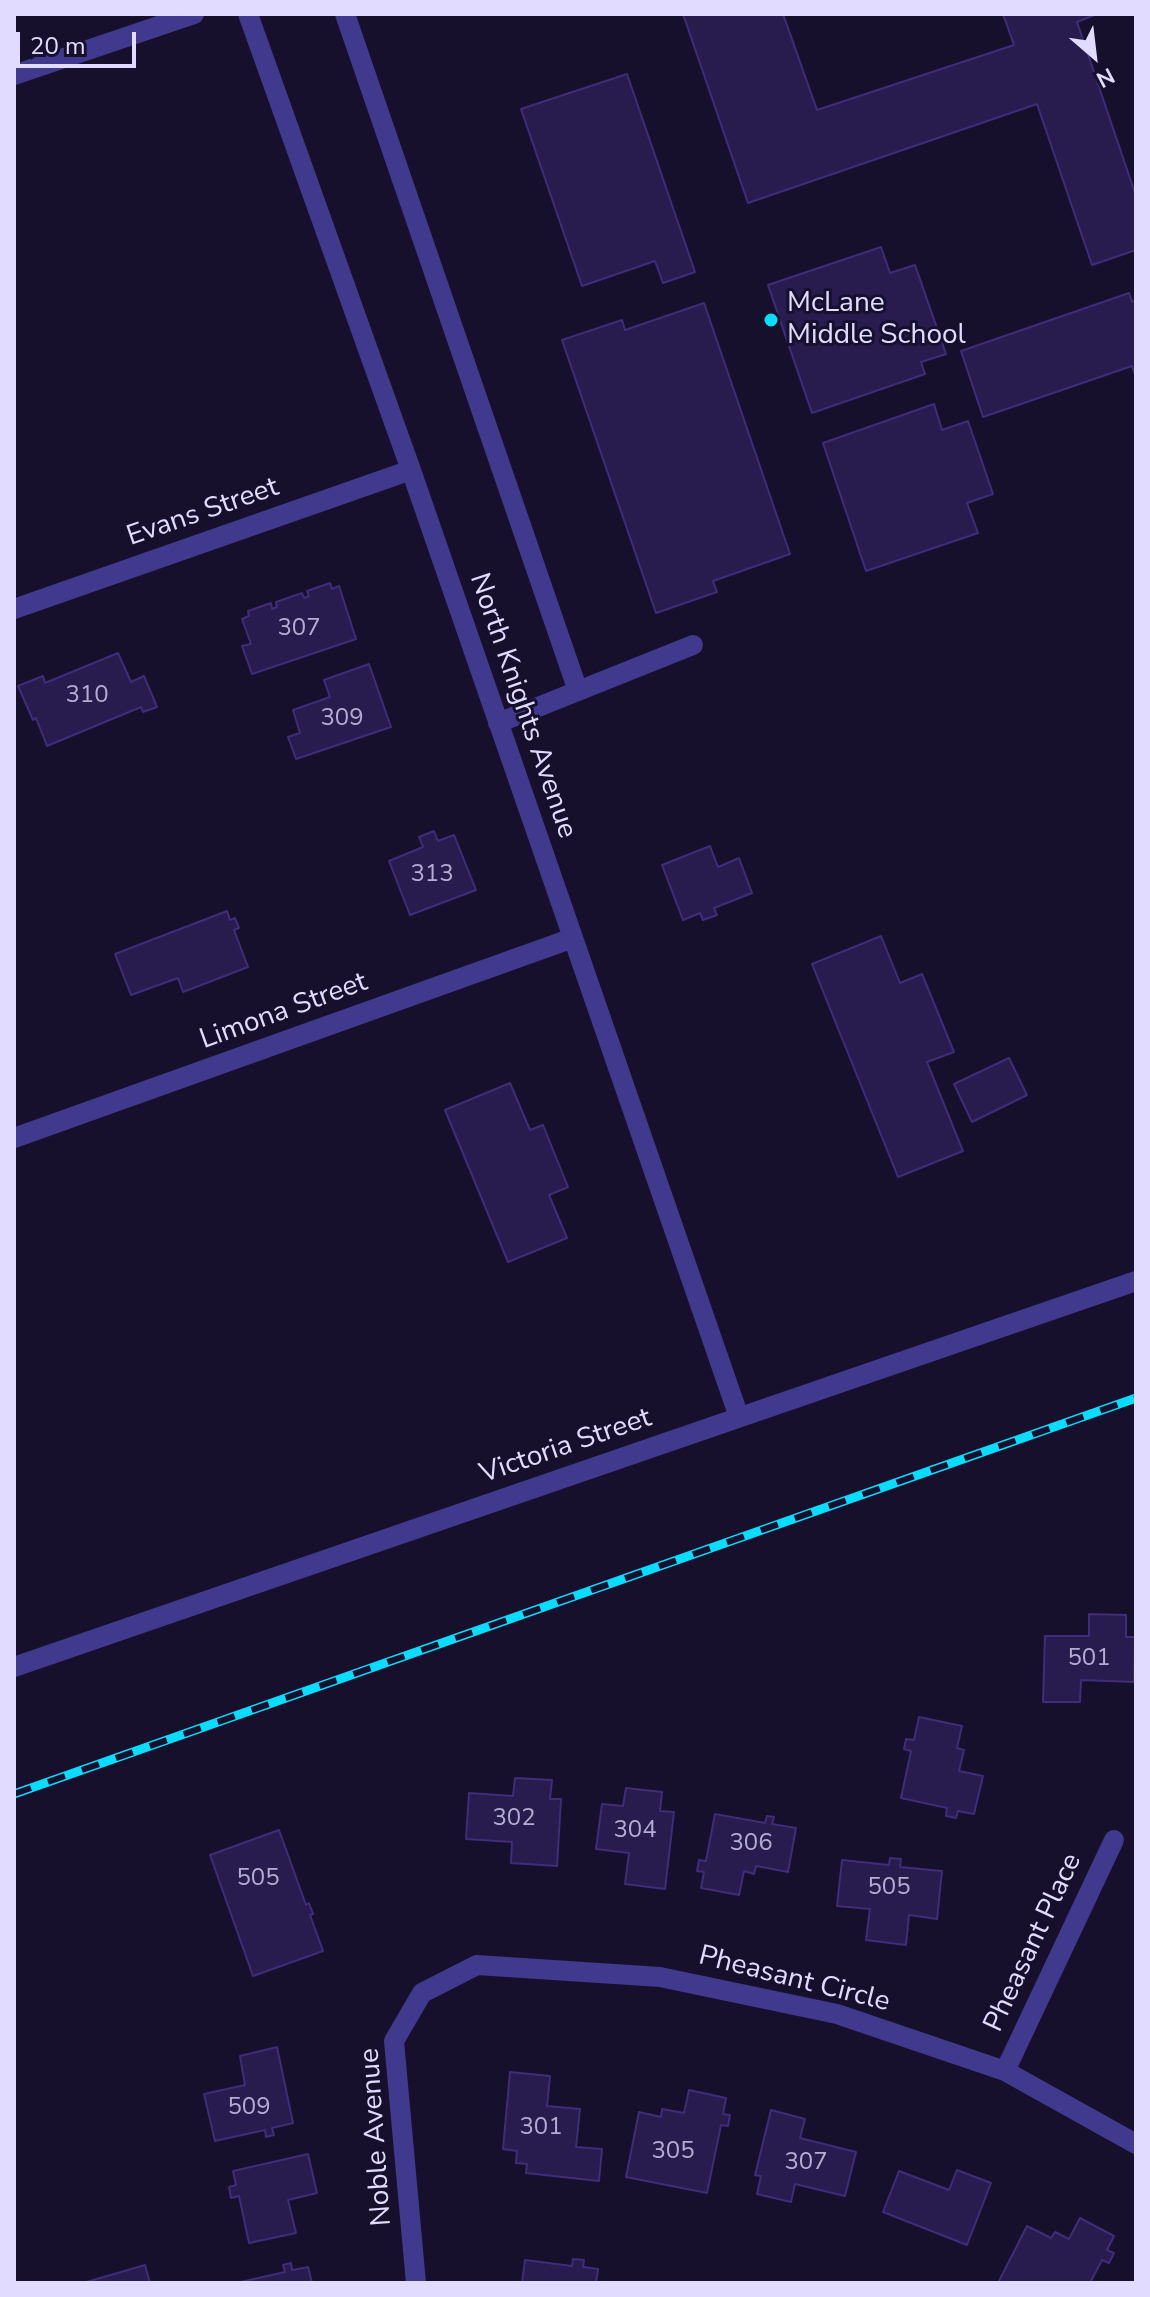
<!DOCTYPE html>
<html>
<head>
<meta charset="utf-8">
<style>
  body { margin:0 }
  #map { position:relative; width:1150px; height:2297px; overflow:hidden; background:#16102c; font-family:"Nunito Sans",sans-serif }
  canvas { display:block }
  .frame { position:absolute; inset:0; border:16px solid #e1dcff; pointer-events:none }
  .north { position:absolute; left:1054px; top:16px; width:80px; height:80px; -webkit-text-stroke:6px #16102c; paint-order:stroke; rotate:152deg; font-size:22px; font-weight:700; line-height:32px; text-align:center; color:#e1dcff }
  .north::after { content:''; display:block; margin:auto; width:28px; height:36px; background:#e1dcff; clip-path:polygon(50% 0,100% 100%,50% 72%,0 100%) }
  .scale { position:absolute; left:16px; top:32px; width:120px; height:36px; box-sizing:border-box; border:4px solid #e1dcff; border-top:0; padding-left:10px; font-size:24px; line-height:28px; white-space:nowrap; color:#e1dcff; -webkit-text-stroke:6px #16102c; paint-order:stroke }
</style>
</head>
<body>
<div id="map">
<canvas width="1150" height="2297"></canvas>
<div class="frame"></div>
<div class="north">N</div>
<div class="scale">20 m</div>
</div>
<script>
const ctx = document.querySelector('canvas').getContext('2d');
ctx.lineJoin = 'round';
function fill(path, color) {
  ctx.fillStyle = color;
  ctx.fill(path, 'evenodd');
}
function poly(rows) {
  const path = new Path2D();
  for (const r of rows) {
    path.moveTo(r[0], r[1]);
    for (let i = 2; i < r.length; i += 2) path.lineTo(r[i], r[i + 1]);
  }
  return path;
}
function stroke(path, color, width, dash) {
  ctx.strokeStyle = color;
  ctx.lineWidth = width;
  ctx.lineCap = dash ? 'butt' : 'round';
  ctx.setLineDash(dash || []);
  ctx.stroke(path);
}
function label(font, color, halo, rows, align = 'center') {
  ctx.font = font + ' "Nunito Sans",sans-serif';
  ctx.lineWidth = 6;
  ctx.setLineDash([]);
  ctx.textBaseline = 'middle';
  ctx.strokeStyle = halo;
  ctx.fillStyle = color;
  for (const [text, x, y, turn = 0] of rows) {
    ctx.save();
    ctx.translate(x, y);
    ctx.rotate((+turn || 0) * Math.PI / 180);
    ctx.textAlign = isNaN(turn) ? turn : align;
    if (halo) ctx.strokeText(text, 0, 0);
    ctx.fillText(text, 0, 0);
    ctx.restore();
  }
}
const building = poly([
  [683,14,783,14,817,110,1014,45,1003,14,1097,14,1077,22,1136,196,1136,250,1092,265,1037,104,748,203,683,14],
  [627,74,695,272,663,283,655,261,582,286,521,109,627,74],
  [881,247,890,273,915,265,946,354,921,362,925,374,812,413,768,285,881,247],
  [1129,293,1132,302,1136,300,1136,378,1132,366,983,417,961,351,1129,293],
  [704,303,790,554,713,581,717,592,656,613,562,340,622,320,625,330,704,303],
  [934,404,942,430,968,421,993,494,967,503,978,533,866,571,823,443,934,404],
  [330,583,332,589,339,586,356,639,252,674,242,646,251,644,242,619,249,616,248,611,271,603,272,609,277,607,276,602,302,593,304,598,309,596,307,591,330,583],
  [118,653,131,682,144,676,157,707,143,712,141,707,47,746,36,718,33,720,18,686,43,676,45,683,118,653],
  [369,664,391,727,296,759,288,737,300,733,293,710,330,697,324,680,369,664],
  [434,831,438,841,454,835,476,890,410,915,389,861,423,847,419,837,434,831],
  [710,846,718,867,739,858,752,893,714,908,717,915,703,920,700,913,683,920,662,865,710,846],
  [227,911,230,920,235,918,239,928,234,930,248,967,183,992,178,978,131,995,115,954,227,911],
  [881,936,900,983,922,974,954,1052,927,1062,963,1151,898,1177,812,964,881,936],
  [1009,1058,1027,1095,972,1122,954,1084,1009,1058],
  [510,1083,530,1130,543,1125,568,1187,549,1195,567,1238,508,1262,445,1110,510,1083],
  [1089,1614,1126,1615,1126,1637,1135,1637,1134,1682,1081,1680,1080,1702,1043,1702,1045,1636,1089,1636,1089,1614],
  [919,1717,962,1726,957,1748,964,1750,959,1771,983,1776,974,1814,958,1811,956,1818,946,1816,947,1808,901,1798,911,1751,904,1749,906,1739,914,1740,919,1717],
  [515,1778,552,1780,550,1799,561,1799,557,1866,511,1863,512,1842,466,1839,469,1793,513,1796,515,1778],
  [626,1788,662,1792,660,1811,674,1812,665,1889,625,1884,629,1853,596,1849,602,1804,623,1806,626,1788],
  [715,1814,765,1823,767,1816,774,1817,772,1824,796,1828,788,1872,756,1866,754,1874,744,1871,739,1895,701,1888,704,1872,697,1871,699,1860,706,1861,715,1814],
  [279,1830,306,1905,309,1903,313,1914,310,1915,323,1951,253,1976,210,1855,279,1830],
  [890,1858,901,1859,900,1867,942,1871,937,1919,909,1915,906,1945,866,1940,870,1909,837,1906,842,1860,889,1865,890,1858],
  [277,2047,293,2123,272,2128,274,2135,266,2137,265,2130,215,2141,204,2094,245,2085,240,2056,277,2047],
  [510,2072,550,2076,547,2106,580,2109,576,2147,602,2149,599,2181,526,2173,527,2164,516,2163,517,2151,503,2149,510,2072],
  [689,2090,726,2098,723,2114,730,2115,728,2126,721,2125,707,2193,626,2177,639,2112,661,2117,662,2109,684,2113,689,2090],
  [771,2110,805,2119,800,2138,856,2152,845,2196,795,2184,791,2202,757,2194,761,2176,755,2175,771,2110],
  [308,2154,317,2193,288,2200,296,2233,249,2243,239,2196,231,2198,229,2187,236,2185,233,2171,308,2154],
  [957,2170,991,2183,967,2245,883,2212,899,2171,949,2190,957,2170],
  [1080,2218,1114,2236,1107,2250,1114,2253,1109,2263,1102,2260,1090,2283,998,2283,1027,2226,1051,2238,1055,2232,1069,2239,1080,2218],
  [573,2259,584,2260,583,2267,598,2269,596,2283,522,2283,525,2260,572,2266,573,2259],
  [291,2263,292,2270,308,2267,312,2283,236,2283,285,2272,283,2265,291,2263],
  [145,2265,150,2283,83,2283,145,2265]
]);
fill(building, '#281b4e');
stroke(building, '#3f2c7b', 2);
stroke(poly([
  [248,14,411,470,739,1417],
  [345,14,578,691],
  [14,75,194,14],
  [14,609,411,470],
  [498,723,693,645],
  [14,1138,573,938],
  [14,1667,1136,1281],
  [1005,2071,1114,1840],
  [416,2283,394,2041,422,1993,477,1965,660,1977,837,2014,1005,2071,1136,2144]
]), '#40398d', 20);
const rail = poly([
  [14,1794,1136,1398]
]);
stroke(rail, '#08dcff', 9);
stroke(rail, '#16102c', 6, [18]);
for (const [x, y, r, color] of [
  [771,320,8,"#08dcff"]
]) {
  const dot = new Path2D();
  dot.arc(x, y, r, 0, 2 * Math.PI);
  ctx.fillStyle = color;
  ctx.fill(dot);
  stroke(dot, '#16102c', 3);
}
label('24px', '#b3acd3', null, [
  ["307",299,629],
  ["310",87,696],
  ["309",342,719],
  ["313",432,875],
  ["501",1089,1659],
  ["302",514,1819],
  ["304",635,1831],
  ["306",751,1844],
  ["505",258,1879],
  ["505",889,1888],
  ["509",249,2108],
  ["301",541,2128],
  ["305",673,2152],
  ["307",806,2163]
]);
label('28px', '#e1dcff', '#16102c', [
  ["McLane",787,304],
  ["Middle School",787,336]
], 'left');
label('28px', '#e1dcff', '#16102c', [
  ["Evans Street",203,513,-19],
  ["North Knights Avenue",522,706,71],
  ["Limona Street",284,1012,-20],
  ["Victoria Street",566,1447,-19],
  ["Pheasant Place",1034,1943,-65],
  ["Pheasant Circle",794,1980,14],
  ["Noble Avenue",377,2137,-94]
]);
</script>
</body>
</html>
